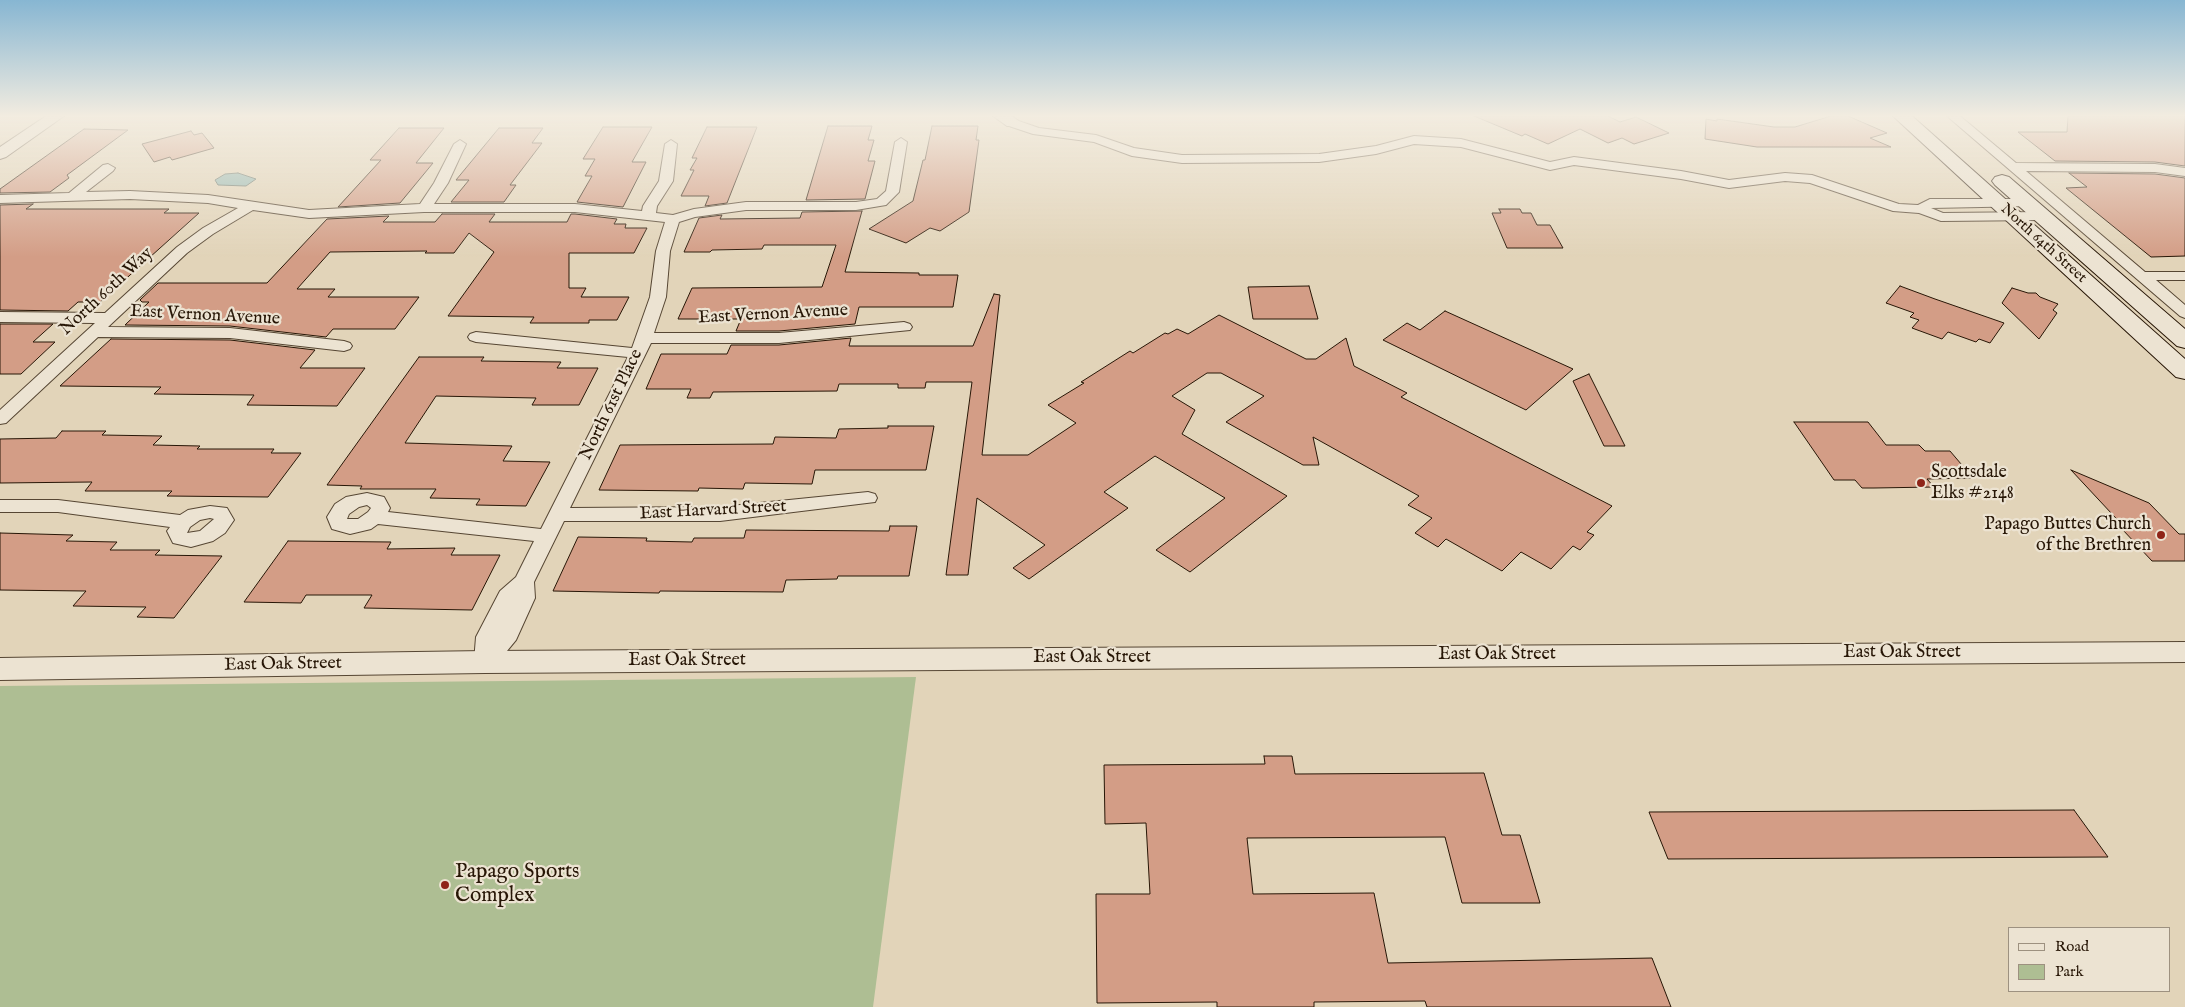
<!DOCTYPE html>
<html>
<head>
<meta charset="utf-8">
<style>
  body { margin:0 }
  #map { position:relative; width:2185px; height:1007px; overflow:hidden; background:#e2d4b9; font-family:"IM FELL English",serif }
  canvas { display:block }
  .legend { position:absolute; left:2008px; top:927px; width:162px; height:65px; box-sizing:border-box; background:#ece3d2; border:1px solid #9d9180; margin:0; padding:6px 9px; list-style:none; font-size:15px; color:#271606 }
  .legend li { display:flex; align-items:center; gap:10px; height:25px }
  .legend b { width:25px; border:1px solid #9d9180 }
</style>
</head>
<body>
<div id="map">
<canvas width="2185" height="1007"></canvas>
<ul class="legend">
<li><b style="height:6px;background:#ece3d2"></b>Road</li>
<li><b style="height:14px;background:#aebe93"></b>Park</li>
</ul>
</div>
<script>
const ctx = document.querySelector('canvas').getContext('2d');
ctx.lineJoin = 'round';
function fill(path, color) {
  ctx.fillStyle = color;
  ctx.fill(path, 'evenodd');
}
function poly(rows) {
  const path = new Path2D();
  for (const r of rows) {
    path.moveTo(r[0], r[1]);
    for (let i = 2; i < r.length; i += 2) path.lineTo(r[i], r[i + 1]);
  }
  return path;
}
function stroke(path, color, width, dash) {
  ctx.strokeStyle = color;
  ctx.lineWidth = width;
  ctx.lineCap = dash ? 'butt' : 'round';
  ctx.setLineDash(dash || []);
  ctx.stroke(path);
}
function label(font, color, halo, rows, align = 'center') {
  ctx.font = font + ' "IM FELL English",serif';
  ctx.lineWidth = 4.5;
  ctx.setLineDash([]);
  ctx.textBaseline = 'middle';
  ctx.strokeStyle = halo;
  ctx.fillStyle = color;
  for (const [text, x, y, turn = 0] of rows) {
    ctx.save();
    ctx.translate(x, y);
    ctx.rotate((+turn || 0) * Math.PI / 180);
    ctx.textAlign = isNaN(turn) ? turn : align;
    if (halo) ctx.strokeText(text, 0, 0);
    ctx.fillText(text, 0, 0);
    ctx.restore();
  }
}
fill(poly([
  [916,677,873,1007,0,1007,0,686]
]), '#aebe93');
const water = poly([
  [238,173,256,179,246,186,218,185,215,180,225,174,238,173]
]);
fill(water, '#95b8b2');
stroke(water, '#69776d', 1);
const building = poly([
  [1474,116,1608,116,1620,122,1636,117,1669,133,1634,144,1622,138,1608,143,1580,129,1548,144,1525,134,1522,136,1474,116],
  [1831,116,1848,116,1887,133,1870,138,1891,147,1757,147,1705,139,1706,119,1717,121,1717,119,1774,127,1795,127,1831,116],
  [2068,116,2185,116,2185,166,2155,162,2055,161,2018,132,2067,132,2068,116],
  [828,126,872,126,868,140,874,140,868,161,875,161,865,199,806,200,828,126],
  [932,126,978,126,976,140,979,140,969,212,940,231,930,228,906,243,869,229,913,201,923,160,925,160,932,126],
  [603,127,652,127,632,162,646,162,623,207,577,202,592,176,585,176,595,159,583,159,603,127],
  [707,127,757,127,727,203,705,206,709,196,681,196,694,170,690,170,697,158,692,158,707,127],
  [399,128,444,128,416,163,433,163,400,203,338,207,381,160,370,160,399,128],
  [499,128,543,128,532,143,542,143,510,185,516,185,504,202,451,202,469,180,456,180,499,128],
  [84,129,128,130,67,175,69,178,50,192,0,193,0,189,84,129],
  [191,131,194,135,202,133,214,148,172,160,170,157,154,162,142,144,191,131],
  [2069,173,2155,174,2185,178,2185,256,2151,257,2066,188,2087,187,2069,173],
  [33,204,26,209,169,209,164,213,199,213,100,302,78,302,68,311,0,310,0,205,33,204],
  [1499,209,1520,209,1522,213,1531,213,1537,225,1550,225,1563,248,1507,248,1492,213,1501,213,1499,209],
  [862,211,845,272,919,273,919,275,958,275,953,307,859,307,855,324,779,331,736,331,741,319,678,319,692,288,822,287,836,245,764,245,762,249,712,250,710,252,684,252,699,218,722,215,720,219,800,218,802,212,862,211],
  [442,214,495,214,489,222,567,222,571,214,575,214,617,219,614,224,626,224,625,228,647,228,634,253,569,253,569,288,586,288,581,297,629,297,617,320,589,320,589,323,530,323,534,317,448,316,494,252,469,233,454,253,425,253,427,251,330,252,297,289,335,289,328,297,419,297,395,329,333,329,326,337,230,326,125,325,149,302,142,302,140,300,158,283,267,283,327,219,389,216,383,222,435,222,442,214],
  [1309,286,1318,319,1253,319,1248,287,1309,286],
  [1900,286,1935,299,2004,323,1990,343,1979,339,1976,342,1948,332,1942,339,1912,328,1919,320,1910,317,1914,313,1886,303,1900,286],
  [2012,288,2028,293,2036,293,2040,297,2058,304,2053,310,2057,313,2039,339,2002,303,2012,288],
  [994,294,1000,295,982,455,1028,455,1076,423,1048,405,1084,383,1081,382,1130,351,1133,353,1165,333,1168,334,1177,329,1188,334,1219,315,1306,359,1316,359,1346,338,1354,366,1407,393,1401,397,1612,506,1587,532,1594,535,1580,550,1573,546,1551,569,1521,552,1502,571,1446,539,1438,547,1415,533,1432,518,1408,505,1419,496,1313,437,1319,465,1303,465,1226,422,1264,396,1221,373,1207,373,1172,396,1195,410,1182,434,1287,496,1190,572,1156,550,1225,498,1155,456,1104,492,1128,508,1029,579,1013,568,1045,545,977,498,968,575,946,575,972,382,926,382,925,388,898,388,898,384,839,384,837,391,713,392,710,398,687,398,691,389,646,389,661,354,727,354,731,345,779,345,851,338,849,346,973,346,994,294],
  [1445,311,1573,369,1526,410,1383,340,1407,323,1420,330,1445,311],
  [0,324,53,324,33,342,55,342,21,374,0,374,0,324],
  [111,339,230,340,315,350,300,368,365,368,337,406,247,405,254,395,154,394,161,387,60,386,111,339],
  [419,357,484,357,481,361,561,362,557,368,598,368,579,405,532,405,536,398,436,396,405,443,512,446,503,461,550,462,526,506,476,505,480,499,430,498,436,489,360,489,362,486,327,485,419,357],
  [1589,374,1625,446,1604,446,1573,381,1589,374],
  [1794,422,1868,422,1886,445,1919,445,1925,451,1950,451,1973,478,1927,479,1934,487,1874,488,1862,488,1855,480,1834,480,1794,422],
  [888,426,934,426,926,470,815,470,812,484,745,483,743,489,699,488,698,491,599,490,620,445,773,444,775,437,836,438,839,429,888,428,888,426],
  [62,431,106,431,102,435,162,436,153,445,200,446,197,449,274,449,271,453,301,453,268,497,167,496,172,491,85,491,92,482,0,483,0,439,56,438,62,431],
  [2071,470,2149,503,2179,534,2185,534,2185,561,2152,561,2122,529,2126,529,2071,470],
  [890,526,917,526,909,576,838,576,837,579,786,580,783,592,660,591,659,593,553,591,578,537,647,538,646,541,692,542,694,538,744,538,746,530,889,531,890,526],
  [0,533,73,535,66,541,117,542,110,550,160,550,155,555,222,556,174,618,137,617,146,607,73,606,86,591,0,590,0,533],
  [288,541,391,542,387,549,455,548,451,555,500,555,472,610,364,608,372,595,306,595,301,603,244,602,288,541],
  [1264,756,1292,756,1295,774,1484,773,1502,835,1520,835,1540,903,1462,903,1445,837,1247,838,1253,894,1374,893,1388,963,1652,958,1671,1007,1427,1007,1425,1001,1314,1002,1314,1007,1217,1007,1217,1002,1097,1003,1096,894,1150,894,1146,823,1105,824,1104,765,1265,764,1264,756],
  [2074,810,2108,857,1668,859,1649,812,2074,810]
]);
fill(building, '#d39d86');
stroke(building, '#271606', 1);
const minor = poly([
  [1947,116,1960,116,2016,163,2155,164,2185,168,2185,176,2155,172,2026,171,2145,272,2185,272,2185,280,2156,280,2185,305,2185,318,2180,316,1947,116],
  [1013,119,1039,128,1096,135,1134,148,1182,155,1319,154,1376,146,1414,136,1461,139,1550,162,1574,157,1681,171,1729,180,1785,173,1812,175,1899,204,1918,205,1930,199,2027,199,2032,200,2034,203,2032,206,1931,208,1943,213,2041,212,2048,216,2041,220,1941,221,1919,213,1893,211,1810,183,1785,181,1729,188,1681,179,1574,165,1550,170,1461,147,1414,144,1376,154,1319,162,1182,163,1132,156,1094,142,1033,134,1009,126,1007,123,1009,120,1013,119],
  [901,138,907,142,899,192,886,205,856,210,746,210,695,217,679,222,670,251,666,297,654,333,779,333,904,322,910,324,912,327,910,330,779,343,651,343,570,508,720,507,868,492,875,494,877,498,875,502,720,521,564,521,534,582,535,598,516,640,493,668,485,670,477,668,474,662,476,637,500,591,516,577,534,541,378,524,371,529,350,534,332,529,327,517,335,504,346,497,367,493,384,497,390,508,388,512,541,529,628,357,476,342,470,340,468,337,470,334,476,332,632,348,650,297,656,251,665,222,575,212,424,212,309,218,253,210,213,234,187,253,108,327,230,328,344,341,350,343,352,346,350,349,344,351,230,338,98,337,6,423,0,424,0,410,95,323,0,322,0,312,105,313,177,247,203,228,238,208,208,203,130,199,0,203,0,195,69,193,103,165,108,164,115,168,113,171,86,192,130,191,208,195,309,210,420,204,434,183,454,144,460,140,466,144,448,183,434,204,575,204,642,211,643,206,659,181,665,144,671,140,677,144,673,181,657,206,656,213,673,215,694,209,746,202,856,202,877,199,886,191,895,142,901,138],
  [367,505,371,508,368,512,358,519,347,519,349,514,359,507,367,505],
  [0,500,58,500,180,515,188,510,210,506,227,508,234,520,225,533,213,541,191,547,173,543,167,531,170,527,58,512,0,512,0,500],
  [210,518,214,519,200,531,187,533,190,527,200,520,210,518]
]);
const tertiary = poly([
  [46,116,64,116,6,157,0,159,0,147,46,116],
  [993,116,1012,116,1021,123,1019,126,1007,126,993,116],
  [2185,642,2185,662,485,673,0,680,0,658,485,651,2185,642]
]);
const secondary = poly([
  [1893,116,1912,116,2185,359,2185,379,2176,377,1893,116],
  [2002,175,2009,177,2185,329,2185,348,2177,346,1995,185,1992,181,1995,177,2002,175]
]);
stroke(minor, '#564633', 2);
stroke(tertiary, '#564633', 2);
stroke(secondary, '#271606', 2);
fill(minor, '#ece3d2');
fill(tertiary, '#ece3d2');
fill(secondary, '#ece3d2');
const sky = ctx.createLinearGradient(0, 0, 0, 257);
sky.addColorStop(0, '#87b6d2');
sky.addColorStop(0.45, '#f2ece0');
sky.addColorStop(1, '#f2ece000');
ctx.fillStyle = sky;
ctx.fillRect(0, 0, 2185, 257);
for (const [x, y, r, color] of [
  [1921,483,5,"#8f2418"],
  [2161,535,5,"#8f2418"],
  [445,885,5,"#8f2418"]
]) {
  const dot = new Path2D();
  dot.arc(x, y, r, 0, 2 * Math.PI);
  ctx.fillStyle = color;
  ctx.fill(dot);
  stroke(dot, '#ece3d2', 2);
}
label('15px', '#271606', '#ece3d2', [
  ["North 64th Street",2043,244,42]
]);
label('18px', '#271606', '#ece3d2', [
  ["North 60th Way",107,292,-43],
  ["East Vernon Avenue",773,315,-3],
  ["East Vernon Avenue",205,316,3],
  ["North 61st Place",612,405,-64],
  ["East Harvard Street",713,511,-3],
  ["East Oak Street",1902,653],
  ["East Oak Street",1497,655],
  ["East Oak Street",1092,658],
  ["East Oak Street",687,661],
  ["East Oak Street",283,665,-1]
]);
label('18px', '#271606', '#ece3d2', [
  ["Scottsdale",1931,473],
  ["Elks #2148",1931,494],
  ["Papago Buttes Church",2151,525,"right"],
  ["of the Brethren",2151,546,"right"]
], 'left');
label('21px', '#271606', '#ece3d2', [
  ["Papago Sports",455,873],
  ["Complex",455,897]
], 'left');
</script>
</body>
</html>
